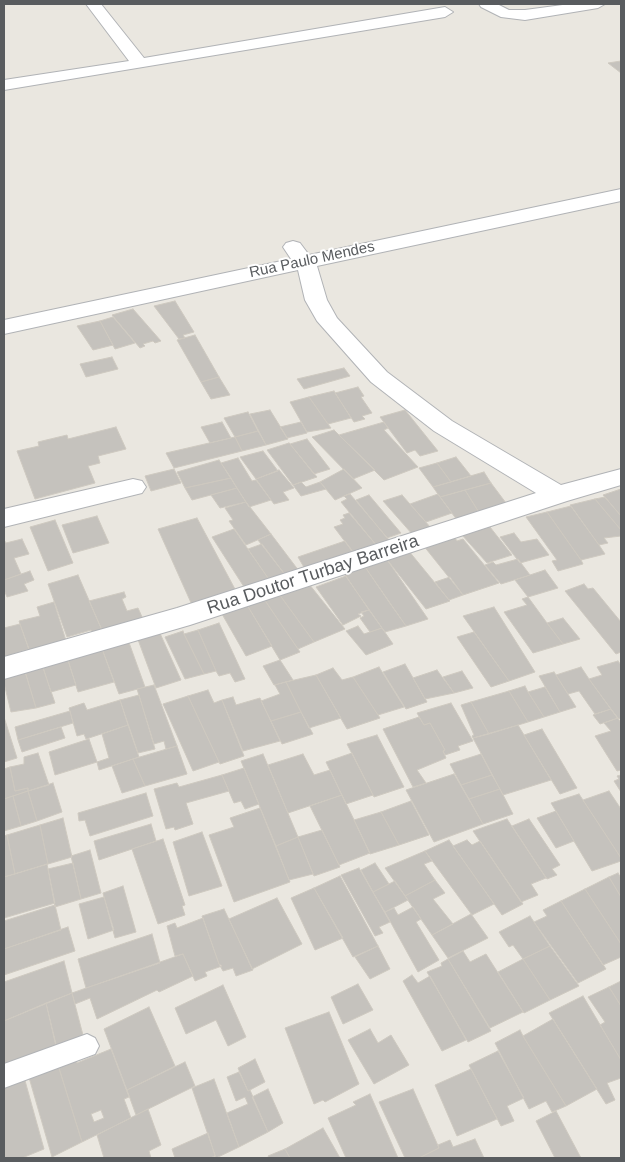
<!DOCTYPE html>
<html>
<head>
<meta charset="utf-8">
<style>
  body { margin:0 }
  #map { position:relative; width:625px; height:1162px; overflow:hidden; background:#eae7e0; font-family:Arial,sans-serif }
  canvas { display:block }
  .frame { position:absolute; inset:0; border:5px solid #595c5f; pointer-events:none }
</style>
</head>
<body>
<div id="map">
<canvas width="625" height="1162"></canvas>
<div class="frame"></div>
</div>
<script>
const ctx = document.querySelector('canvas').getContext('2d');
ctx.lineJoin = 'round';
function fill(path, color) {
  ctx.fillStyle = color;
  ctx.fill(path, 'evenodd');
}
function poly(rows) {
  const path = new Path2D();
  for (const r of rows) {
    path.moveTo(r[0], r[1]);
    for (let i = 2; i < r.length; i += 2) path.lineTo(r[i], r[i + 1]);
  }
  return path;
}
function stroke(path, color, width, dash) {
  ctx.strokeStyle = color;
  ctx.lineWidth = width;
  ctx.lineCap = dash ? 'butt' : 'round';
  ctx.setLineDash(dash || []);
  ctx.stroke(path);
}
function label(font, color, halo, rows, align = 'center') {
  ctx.font = font + ' Arial,sans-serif';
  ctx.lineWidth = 4;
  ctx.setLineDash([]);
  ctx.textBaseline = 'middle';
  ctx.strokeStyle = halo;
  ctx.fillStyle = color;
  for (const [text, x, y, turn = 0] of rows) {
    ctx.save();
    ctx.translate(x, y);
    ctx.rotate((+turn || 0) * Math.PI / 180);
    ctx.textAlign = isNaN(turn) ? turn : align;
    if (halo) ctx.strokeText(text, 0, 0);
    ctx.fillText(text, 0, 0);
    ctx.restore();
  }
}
const building = poly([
  [621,61,621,73,608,63,621,61],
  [175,301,194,332,183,335,185,338,179,339,154,306,175,301],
  [133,309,161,341,155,343,153,341,143,344,145,346,140,348,112,315,133,309],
  [113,317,135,343,115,349,100,321,113,317],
  [100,321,113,345,93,350,77,326,100,321],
  [195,335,219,377,201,382,177,340,195,335],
  [112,357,118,369,86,377,80,364,112,357],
  [344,368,350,376,304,389,297,379,344,368],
  [219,377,230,395,211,399,201,382,219,377],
  [358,387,364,396,361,397,372,413,362,416,365,419,354,422,335,393,358,387],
  [334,391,351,418,328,424,309,397,334,391],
  [309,397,328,424,331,428,307,432,290,402,309,397],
  [270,410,288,439,266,445,250,414,270,410],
  [405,410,438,451,420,456,415,450,407,453,380,417,405,410],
  [248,412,258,431,235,437,224,418,248,412],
  [222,422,231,438,210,443,201,427,222,422],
  [301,422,307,433,287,438,280,427,301,422],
  [384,422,388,428,384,430,418,467,384,480,339,435,384,422],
  [116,427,126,449,98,456,100,463,88,466,95,483,35,499,17,451,39,446,38,442,67,435,68,439,116,427],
  [334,430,339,435,375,470,353,479,312,437,334,430],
  [258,431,266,445,242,451,235,437,258,431],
  [235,437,242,451,174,468,166,453,235,437],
  [307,439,330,469,314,474,290,444,307,439],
  [289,443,290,444,317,477,293,485,267,450,289,443],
  [263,451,278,471,256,479,240,457,263,451],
  [456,457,471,476,451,482,437,463,456,457],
  [238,458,252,481,256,480,271,500,249,507,221,463,238,458],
  [219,460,231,478,185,488,177,472,219,460],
  [437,463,451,482,433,487,419,468,437,463],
  [174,469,181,483,151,491,145,476,174,469],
  [344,469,362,488,335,500,320,482,344,469],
  [279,470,294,488,283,492,289,500,274,504,256,479,279,470],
  [484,472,491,483,440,497,433,487,484,472],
  [231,478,237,488,192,500,185,488,231,478],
  [301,482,306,487,320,482,326,489,301,496,293,485,301,482],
  [491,483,509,507,480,514,465,490,491,483],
  [237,488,246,502,220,508,211,495,237,488],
  [621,489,621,516,603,495,621,489],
  [465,490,480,514,457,520,440,497,465,490],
  [350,494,390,541,377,546,341,502,347,499,344,496,350,494],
  [438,494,452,513,426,522,410,504,438,494],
  [369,495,401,533,387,538,356,500,369,495],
  [402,495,431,528,413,535,383,501,402,495],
  [605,497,621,516,621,530,595,499,605,497],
  [595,499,621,530,621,536,604,538,608,543,599,545,570,505,595,499],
  [246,502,271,534,246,545,229,521,233,520,225,508,246,502],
  [571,506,599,545,605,554,581,560,547,512,571,506],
  [547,512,581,560,583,564,558,571,552,561,557,560,526,517,547,512],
  [349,513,377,546,355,555,334,527,343,524,340,520,345,518,343,515,349,513],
  [97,516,109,543,73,553,62,525,97,516],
  [197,518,236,591,192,605,158,529,197,518],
  [55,520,73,563,48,571,30,527,55,520],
  [490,527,512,555,487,563,462,535,490,527],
  [234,529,270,581,246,590,212,537,234,529],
  [514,533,521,542,537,539,549,555,520,563,500,537,514,533],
  [271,534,299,571,286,576,258,540,271,534],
  [453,535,457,541,463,539,499,583,463,595,423,545,453,535],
  [22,539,29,554,14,558,21,574,4,580,4,540,6,543,22,539],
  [345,541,354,553,305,569,298,557,345,541],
  [262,544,286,576,270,581,248,549,262,544],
  [408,550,449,600,450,601,426,609,385,557,408,550],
  [385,557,390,564,428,619,406,626,363,564,385,557],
  [518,559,530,575,501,584,485,565,493,562,496,565,518,559],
  [363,564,389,602,406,626,385,632,342,571,363,564],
  [545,570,558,588,528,597,515,580,545,570],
  [30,571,34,580,24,584,28,591,7,597,4,590,4,580,30,571],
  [78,575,105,637,95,639,91,630,67,637,48,584,78,575],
  [346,576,369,610,358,614,361,616,343,625,316,587,346,576],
  [450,577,463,595,449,600,435,582,450,577],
  [309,584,345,629,314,642,279,594,309,584],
  [584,584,588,589,593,588,621,622,621,652,616,654,565,591,584,584],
  [124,592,126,597,122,599,127,611,138,608,143,619,105,637,89,601,124,592],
  [279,594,314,642,298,649,264,599,279,594],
  [528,597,547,623,563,644,533,653,504,612,527,605,522,599,528,597],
  [264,599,300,652,280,660,247,605,264,599],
  [54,602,67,644,30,653,19,621,40,616,37,607,54,602],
  [247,605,272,646,246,656,222,614,247,605],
  [494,607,535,672,509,681,463,616,494,607],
  [369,610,382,628,370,632,360,618,364,616,361,612,369,610],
  [563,618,580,639,563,644,547,623,563,618],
  [219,623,245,679,235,682,230,673,219,676,216,671,198,630,219,623],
  [20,624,29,649,4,657,4,628,20,624],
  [358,626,364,634,382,628,393,644,366,655,346,631,358,626],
  [198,630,216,671,204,674,184,634,198,630],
  [159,631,181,680,156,688,137,637,159,631],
  [183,631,184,634,204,674,185,679,165,637,183,631],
  [474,632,509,681,491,687,457,637,474,632],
  [127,637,145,687,119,694,101,646,127,637],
  [101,646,114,682,78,692,66,654,101,646],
  [66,654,76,685,51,692,41,661,66,654],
  [280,660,293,680,274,685,263,666,280,660],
  [618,661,621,665,621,718,618,719,589,679,602,675,597,667,618,661],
  [41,662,55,703,36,708,24,668,41,662],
  [405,664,427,702,406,709,383,672,405,664],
  [23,665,36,708,11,712,4,683,4,671,23,665],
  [379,667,404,707,378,715,353,677,379,667],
  [581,667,589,679,611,709,595,714,579,691,568,694,556,675,581,667],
  [333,668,342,680,353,677,380,718,347,729,316,675,333,668],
  [437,670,454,693,425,699,413,678,437,670],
  [462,671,473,688,454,693,443,677,462,671],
  [554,672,556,675,576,707,560,712,539,676,554,672],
  [316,675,341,718,309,728,286,682,316,675],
  [286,682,301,712,271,721,261,701,280,694,275,685,286,682],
  [154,685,177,746,166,749,164,741,154,744,137,689,154,685],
  [525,686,528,692,544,717,528,722,509,691,525,686],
  [545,687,560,712,544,717,528,692,545,687],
  [208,690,214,703,222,700,244,756,220,764,188,696,208,690],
  [509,691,528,722,489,734,471,702,509,691],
  [139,695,155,749,138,753,120,700,139,695],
  [188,696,219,762,193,771,163,704,188,696],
  [233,697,236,705,260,698,280,741,243,751,222,700,233,697],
  [120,700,128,725,86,739,84,734,77,736,69,708,84,703,87,710,120,700],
  [471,702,489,734,473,738,472,736,474,735,461,705,471,702],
  [451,703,473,741,458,746,460,750,445,755,443,751,445,750,430,723,424,725,417,713,451,703],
  [611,709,618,718,600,724,593,715,611,709],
  [70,711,73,723,18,740,15,727,70,711],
  [301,712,313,734,282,744,271,721,301,712],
  [4,717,17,758,4,762,4,717],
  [419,717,424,725,430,723,445,750,443,751,446,758,417,770,426,783,413,787,383,729,419,717],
  [618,718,621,723,621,770,617,771,595,736,611,731,604,723,618,718],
  [128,725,139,757,99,770,97,762,109,758,102,734,128,725],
  [518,725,551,780,503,795,473,738,518,725],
  [61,727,65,738,22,752,18,740,61,727],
  [542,729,577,788,560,794,524,735,542,729],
  [377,735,404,787,374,797,347,744,377,735],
  [89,739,97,762,55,775,49,752,89,739],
  [177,746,187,774,145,786,133,759,177,746],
  [38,753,49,785,28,791,28,788,15,791,10,767,24,764,24,757,38,753],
  [352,753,373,795,346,804,326,762,352,753],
  [263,754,298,837,276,846,241,761,263,754],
  [303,754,314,775,330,770,342,795,288,813,268,765,303,754],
  [481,754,492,775,461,785,450,764,481,754],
  [133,759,145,786,122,793,112,766,133,759],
  [10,767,15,791,28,788,28,791,4,799,4,769,10,767],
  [244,768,259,804,245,809,241,801,234,803,222,775,244,768],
  [454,774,483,824,434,842,406,790,454,774],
  [222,775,229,791,186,803,193,824,175,830,174,827,166,829,154,789,177,783,179,787,222,775],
  [492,775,500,789,469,799,461,785,492,775],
  [621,775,621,792,614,781,619,779,617,776,621,775],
  [53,783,62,812,37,821,28,791,53,783],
  [500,789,513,814,483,824,469,799,500,789],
  [28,791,37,821,21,826,13,796,28,791],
  [609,791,621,809,621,858,583,800,609,791],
  [146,793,153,816,90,836,85,820,79,821,78,813,146,793],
  [579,794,621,858,621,861,592,871,551,803,579,794],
  [342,795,370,853,339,865,310,806,342,795],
  [13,796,21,826,4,831,4,799,13,796],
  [411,801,429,835,399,845,381,812,411,801],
  [260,808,290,882,234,902,209,835,234,827,230,818,260,808],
  [556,811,574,841,556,848,537,818,556,811],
  [381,812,399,845,370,854,354,820,381,812],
  [63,818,72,857,48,864,40,825,63,818],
  [507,819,546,878,531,884,538,895,521,902,473,831,507,819],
  [529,819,560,865,552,869,557,875,547,879,512,826,529,819],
  [151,824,156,841,99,860,94,841,151,824],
  [40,825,48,864,15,874,7,835,40,825],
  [322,830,340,867,314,876,298,837,322,830],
  [202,832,222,886,189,896,173,842,202,832],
  [7,835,15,874,4,877,4,836,7,835],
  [298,837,313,874,289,880,276,846,298,837],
  [163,839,185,905,182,906,185,915,158,924,132,849,163,839],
  [449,840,494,904,472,915,425,851,449,840],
  [467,840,472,845,480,841,523,904,502,915,453,846,467,840],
  [90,850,101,893,81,899,71,856,90,850],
  [425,851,432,861,424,864,435,880,405,896,385,868,425,851],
  [73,863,81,899,55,907,48,869,73,863],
  [375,863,389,884,373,892,361,870,375,863],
  [47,864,55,903,4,918,4,877,47,864],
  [359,868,390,922,379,927,383,933,375,936,341,875,359,868],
  [618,873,621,878,621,897,609,877,618,873],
  [340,876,378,946,353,957,314,888,340,876],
  [609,877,621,897,621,944,585,889,609,877],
  [435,880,445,893,433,899,453,924,432,935,405,896,435,880],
  [395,881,408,900,385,912,373,892,395,881],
  [123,886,136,932,115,938,103,893,123,886],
  [314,888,343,938,315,950,291,898,314,888],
  [585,889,621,944,621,957,603,965,561,901,585,889],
  [104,897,114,930,88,939,79,904,104,897],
  [277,898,302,944,252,969,229,919,277,898],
  [561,901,606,969,578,983,534,922,547,916,543,910,561,901],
  [55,905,61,930,4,949,4,921,55,905],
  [413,907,421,919,416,922,439,960,418,972,385,912,394,908,398,915,413,907],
  [224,909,253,970,236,976,233,968,223,971,219,964,202,916,224,909],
  [471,914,488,938,448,958,432,935,471,914],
  [530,916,550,946,523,959,513,945,509,947,499,932,530,916],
  [203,918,219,964,222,966,205,972,207,976,195,981,183,954,175,956,167,926,175,923,177,928,203,918],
  [68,927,75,951,4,975,4,949,68,927],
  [152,934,160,963,86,988,78,959,152,934],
  [378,946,390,969,370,979,355,957,378,946],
  [550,946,579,986,550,1000,523,959,550,946],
  [463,951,470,962,486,954,523,1012,490,1028,448,959,463,951],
  [183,954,193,976,159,992,157,990,97,1019,90,998,75,1004,72,993,183,954],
  [448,959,491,1031,468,1042,427,972,442,966,441,963,448,959],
  [523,959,550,1000,524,1013,498,972,523,959],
  [64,961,72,993,4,1021,4,982,64,961],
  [412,975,418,983,430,976,466,1040,442,1051,403,981,412,975],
  [621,981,621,1006,609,987,621,981],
  [358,984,373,1010,343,1024,331,997,358,984],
  [223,985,246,1037,228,1046,216,1020,186,1034,175,1008,223,985],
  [609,987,621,1006,621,1060,600,1025,605,1022,588,997,609,987],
  [72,993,84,1039,57,1051,46,1003,72,993],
  [583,996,621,1060,621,1078,607,1083,615,1100,606,1104,549,1013,583,996],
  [46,1003,57,1048,4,1068,4,1021,46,1003],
  [149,1007,175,1066,127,1090,104,1029,149,1007],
  [329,1012,359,1084,325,1102,323,1100,314,1104,285,1028,329,1012],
  [553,1019,597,1089,566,1106,523,1036,553,1019],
  [370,1029,378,1043,391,1035,409,1065,374,1084,348,1040,370,1029],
  [520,1030,523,1036,566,1106,552,1112,546,1101,529,1109,495,1043,520,1030],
  [111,1049,129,1097,124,1099,131,1118,82,1142,58,1065,75,1058,77,1063,111,1049],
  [101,1110,104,1118,94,1122,91,1114,101,1110],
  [498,1051,524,1098,507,1106,514,1121,501,1126,469,1065,498,1051],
  [255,1059,265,1082,248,1091,238,1068,255,1059],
  [185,1062,195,1086,136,1115,127,1090,185,1062],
  [58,1065,82,1142,52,1157,28,1074,58,1065],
  [471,1069,497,1119,457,1136,435,1085,471,1069],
  [239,1072,248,1091,250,1090,268,1132,239,1147,227,1113,248,1104,245,1097,236,1101,227,1077,239,1072],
  [24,1077,44,1149,22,1158,4,1158,4,1085,24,1077],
  [214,1079,239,1147,216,1158,192,1088,214,1079],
  [268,1089,283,1123,268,1132,252,1097,268,1089],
  [413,1089,439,1148,419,1158,405,1158,379,1102,413,1089],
  [370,1094,398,1158,346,1158,328,1118,356,1105,353,1102,370,1094],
  [148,1109,161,1145,149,1151,151,1158,104,1158,97,1135,148,1109],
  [556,1111,581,1158,555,1158,536,1121,556,1111],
  [323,1128,340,1158,290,1158,285,1149,323,1128],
  [208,1133,215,1156,210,1158,175,1158,172,1149,208,1133],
  [475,1139,484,1158,419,1158,439,1148,438,1145,450,1140,453,1147,475,1139],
  [285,1149,290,1158,269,1158,268,1156,285,1149]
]);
fill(building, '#c5c2bd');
stroke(building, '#cec9c0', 1);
const service = poly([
  [87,1034,95,1038,99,1046,95,1054,4,1088,4,1064,87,1034]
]);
const minor = poly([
  [86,4,101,4,144,58,445,7,453,12,445,17,4,90,4,80,129,61,86,4],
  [479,4,497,4,509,10,525,10,570,4,605,4,598,8,525,20,501,17,481,7,479,4],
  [621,189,621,201,317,266,327,300,337,318,387,372,452,421,561,485,621,469,621,485,567,501,190,625,4,679,4,657,177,608,536,493,434,431,371,382,317,321,305,300,298,270,4,334,4,320,291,259,283,247,286,243,293,241,300,243,309,255,621,189],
  [133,479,142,481,146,487,142,493,4,527,4,509,133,479]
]);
stroke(service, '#b1b3b6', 2);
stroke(minor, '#b1b3b6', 2);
fill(service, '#fff');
fill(minor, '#fff');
label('15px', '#595c5f', '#fff', [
  ["Rua Paulo Mendes",312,260,-12]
]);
label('18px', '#595c5f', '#fff', [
  ["Rua Doutor Turbay Barreira",313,575,-18]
]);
</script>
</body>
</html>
